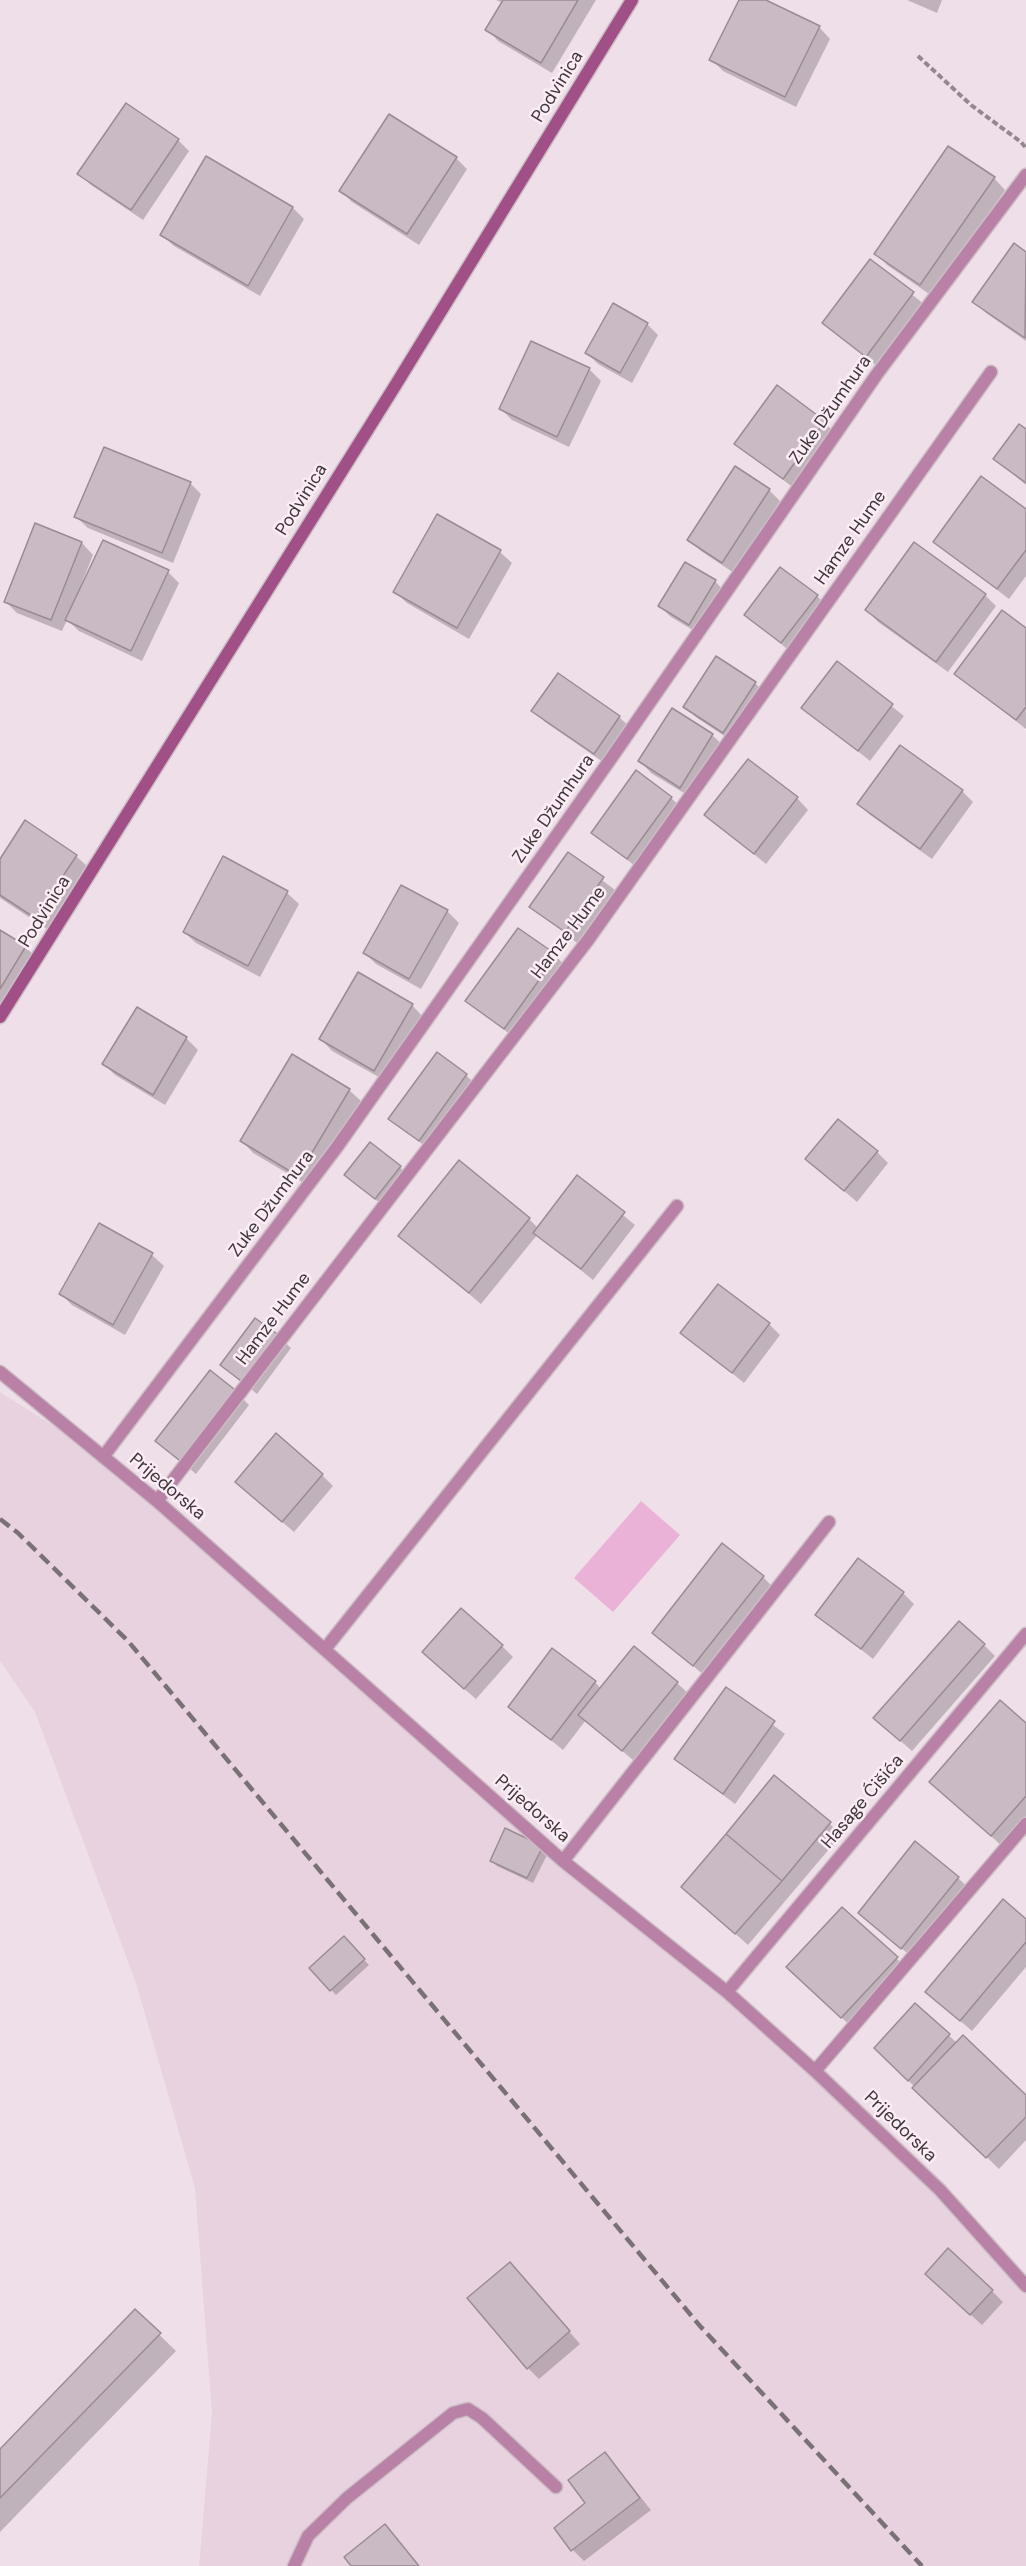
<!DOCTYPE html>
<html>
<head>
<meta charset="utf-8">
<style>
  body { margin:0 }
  canvas { display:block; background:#efdfe8 }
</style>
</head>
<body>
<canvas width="1026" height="2566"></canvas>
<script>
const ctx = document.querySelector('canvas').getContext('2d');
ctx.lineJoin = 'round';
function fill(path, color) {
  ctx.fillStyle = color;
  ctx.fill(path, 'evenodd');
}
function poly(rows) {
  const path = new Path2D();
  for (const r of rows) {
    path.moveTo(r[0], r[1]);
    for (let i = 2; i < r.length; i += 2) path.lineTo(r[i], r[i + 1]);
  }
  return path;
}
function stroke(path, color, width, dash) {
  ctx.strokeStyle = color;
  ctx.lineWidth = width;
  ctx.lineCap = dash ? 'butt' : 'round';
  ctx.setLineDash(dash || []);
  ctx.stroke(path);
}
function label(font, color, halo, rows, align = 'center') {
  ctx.font = font + ' "DM Sans",sans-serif';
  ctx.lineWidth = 5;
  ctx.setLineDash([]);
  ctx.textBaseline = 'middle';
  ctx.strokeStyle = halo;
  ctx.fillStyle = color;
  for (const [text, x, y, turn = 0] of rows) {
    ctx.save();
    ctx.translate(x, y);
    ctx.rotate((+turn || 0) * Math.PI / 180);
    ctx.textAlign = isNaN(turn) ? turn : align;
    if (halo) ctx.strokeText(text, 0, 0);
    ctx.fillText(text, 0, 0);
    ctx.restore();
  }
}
fill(poly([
  [0,1392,103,1457,815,2071,1026,2289,1026,2566,199,2566,212,2413,195,2188,136,1983,35,1712,0,1661]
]), '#e9d2e0');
fill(poly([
  [641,1501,680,1535,613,1612,574,1578]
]), '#eab2d6');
fill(poly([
  [496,0,596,0,552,73,498,41,487,29,503,3],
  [741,0,763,0,819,27,830,39,796,107,723,71,711,59],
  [907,0,942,0,937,13],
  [178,140,189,151,143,220,91,185,79,174],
  [207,158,293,208,304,219,260,296,174,246,162,235],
  [456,158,467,169,419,245,352,202,341,191],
  [994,178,1005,190,932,296,887,265,876,253],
  [1014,245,1026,253,1026,341,986,313,974,301],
  [870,261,925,305,878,367,824,323],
  [647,324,658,335,632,383,598,364,587,353],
  [589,369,601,381,569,447,512,420,501,409],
  [824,422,835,433,795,489,736,444],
  [1026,431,1026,485,995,459],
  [190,483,201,494,173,563,88,528,76,517],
  [769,490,780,501,734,573,701,551,689,540],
  [1026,511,1026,576,1009,599,935,542],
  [438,516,500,552,512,563,469,639,407,603,395,592],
  [36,525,82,543,93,555,81,585,83,586,168,572,179,583,142,661,79,631,67,620,62,631,17,613,5,601],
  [715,581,726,593,701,635,671,617,660,606],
  [985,595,996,606,948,672,878,622,867,610],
  [817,596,828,607,793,654,746,614],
  [1026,629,1026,729,956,674],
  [837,663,904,716,870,761,803,707],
  [755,683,766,694,735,743,697,718,685,707],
  [533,711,619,717,631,728,606,764,545,722],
  [712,735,724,746,692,798,651,773,640,761],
  [962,791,973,802,932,859,870,815,859,804],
  [671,798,683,809,639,869,592,833],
  [797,798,808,810,766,864,706,815],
  [568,854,615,890,577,943,531,906],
  [76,856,88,867,47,929,0,898,0,862],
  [223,859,287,893,299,904,260,977,196,943,184,932],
  [447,911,459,923,421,989,376,964,365,953],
  [0,931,25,947,37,958,0,1019],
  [556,956,567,968,516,1039,467,1001],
  [412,1005,423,1017,386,1081,332,1051,321,1039],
  [137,1009,186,1038,198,1050,165,1105,115,1075,104,1064],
  [466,1075,477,1086,431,1151,390,1119],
  [349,1090,361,1101,309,1186,253,1153,242,1141],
  [877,1152,888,1163,857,1202,807,1159],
  [400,1167,411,1179,387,1209,346,1175],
  [577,1177,635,1225,593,1280,537,1235,481,1304,400,1236,529,1219,538,1228],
  [100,1225,152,1255,164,1266,125,1335,72,1305,61,1294],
  [769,1324,780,1335,744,1383,682,1332],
  [279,1337,291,1348,257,1394,222,1365],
  [238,1394,249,1405,196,1474,157,1441],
  [322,1475,333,1486,294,1532,248,1493],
  [763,1577,774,1588,705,1676,654,1633],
  [903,1593,914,1604,873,1659,817,1615],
  [984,1645,995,1656,912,1751,887,1729],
  [502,1646,513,1657,476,1699,435,1664],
  [595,1682,601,1689,677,1683,689,1694,634,1761,586,1720,563,1750,510,1707],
  [726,1689,785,1734,735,1804,676,1759],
  [1026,1725,1026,1820,1003,1847,931,1782],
  [830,1824,841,1835,748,1945,695,1898],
  [506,1830,548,1853,533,1883,497,1866,491,1860],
  [958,1878,970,1889,914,1959,860,1913],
  [1026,1921,1026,1967,972,2031,927,1992],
  [344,1939,369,1965,336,1995,311,1968],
  [897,1959,908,1970,854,2029,799,1979],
  [916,2005,957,2043,1026,2097,1026,2140,999,2169,887,2060],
  [510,2264,580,2344,539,2379,528,2368],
  [938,2285,992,2291,1003,2302,982,2325],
  [135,2311,176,2351,0,2532,0,2451],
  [605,2454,651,2510,584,2561,573,2550]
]), '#0003');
const building = poly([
  [503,0,578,0,541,63,485,30,503,0],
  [739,0,766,0,820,26,785,97,709,60,739,0],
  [126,103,179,139,131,210,77,174,126,103],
  [389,114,457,157,407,234,339,191,389,114],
  [948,146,995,177,920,285,874,254,948,146],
  [206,156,293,207,248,286,160,235,206,156],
  [1014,243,1026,252,1025,338,972,302,1014,243],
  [870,259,914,292,866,357,822,323,870,259],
  [613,303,648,323,620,373,585,353,613,303],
  [531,341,590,368,557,437,499,409,531,341],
  [777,385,825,421,783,479,734,444,777,385],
  [1019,424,1026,429,1026,483,993,459,1019,424],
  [104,447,191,482,162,553,74,517,104,447],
  [735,466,770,489,722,563,687,540,735,466],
  [981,476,1026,509,1026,550,997,589,933,542,981,476],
  [437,514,501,550,457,628,393,592,437,514],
  [35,523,82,542,51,620,4,602,35,523],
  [103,540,169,570,131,651,65,620,103,540],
  [914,542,986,594,936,662,865,610,914,542],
  [685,562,716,580,689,625,658,606,685,562],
  [780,567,818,595,781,643,744,615,780,567],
  [1002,610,1026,628,1026,707,1016,720,954,674,1002,610],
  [716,656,756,682,723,733,683,707,716,656],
  [837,661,893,704,858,751,801,708,837,661],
  [558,673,620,716,594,754,531,711,558,673],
  [672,708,713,734,680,788,638,761,672,708],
  [900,745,963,790,920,849,857,804,900,745],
  [748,759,798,797,754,854,704,815,748,759],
  [636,770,672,797,627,859,591,833,636,770],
  [25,820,77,855,35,918,0,895,0,859,25,820],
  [568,852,604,877,565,932,529,907,568,852],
  [223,856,288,891,248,966,183,932,223,856],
  [401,885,448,910,409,979,363,953,401,885],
  [518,928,557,955,504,1029,465,1001,518,928],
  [0,930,26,946,0,989,0,930],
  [358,972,413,1004,374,1071,319,1039,358,972],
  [137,1007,187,1037,153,1095,102,1064,137,1007],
  [437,1052,467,1074,419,1141,388,1119,437,1052],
  [292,1054,350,1089,298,1176,240,1141,292,1054],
  [838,1119,878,1151,844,1191,805,1159,838,1119],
  [370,1142,401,1166,375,1199,344,1175,370,1142],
  [459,1160,530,1218,469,1293,398,1236,459,1160],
  [577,1175,625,1212,581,1269,533,1233,577,1175],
  [99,1223,153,1253,113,1325,59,1294,99,1223],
  [718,1284,770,1323,732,1373,680,1333,718,1284],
  [255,1318,280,1336,245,1384,220,1365,255,1318],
  [210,1370,239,1393,184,1464,155,1441,210,1370],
  [276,1433,323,1474,282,1522,235,1482,276,1433],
  [722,1543,764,1576,693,1666,652,1633,722,1543],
  [858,1558,904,1592,861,1649,815,1615,858,1558],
  [461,1608,503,1645,464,1689,422,1652,461,1608],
  [959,1621,985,1644,900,1741,873,1718,959,1621],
  [634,1646,678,1682,622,1751,578,1715,634,1646],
  [552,1648,596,1681,551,1740,508,1707,552,1648],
  [726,1687,775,1721,723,1794,674,1759,726,1687],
  [1000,1700,1026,1723,1026,1796,991,1836,929,1782,1000,1700],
  [774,1775,831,1822,782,1881,726,1834,774,1775],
  [505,1828,543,1846,527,1878,490,1861,505,1828],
  [726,1834,782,1881,735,1934,681,1887,726,1834],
  [915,1841,959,1877,901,1949,858,1913,915,1841],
  [1003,1899,1026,1919,1026,1942,960,2021,925,1992,1003,1899],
  [842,1907,898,1957,841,2018,786,1967,842,1907],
  [344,1936,365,1959,330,1991,309,1968,344,1936],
  [915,2003,950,2034,908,2081,874,2048,915,2003],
  [963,2035,1026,2095,1026,2117,986,2158,912,2088,963,2035],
  [948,2248,993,2290,970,2315,925,2274,948,2248],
  [510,2262,570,2331,527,2369,467,2298,510,2262],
  [135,2309,161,2333,0,2498,0,2449,135,2309],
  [605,2452,640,2498,571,2551,554,2528,585,2503,568,2480,605,2452],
  [385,2524,419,2566,351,2566,344,2557,385,2524]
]);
fill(building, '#cabac4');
stroke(building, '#9a8b94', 1.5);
const street = poly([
  [0,1372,157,1501,563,1861,727,1992,815,2071,940,2190,1026,2286],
  [103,1457,337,1147,612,757,877,374,1026,175],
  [157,1501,588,940,991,372],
  [325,1649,677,1206],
  [563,1861,829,1522],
  [727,1992,1026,1634],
  [815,2071,1026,1824],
  [294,2566,308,2536,347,2498,453,2413,468,2409,482,2418,556,2487]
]);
const secondary = poly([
  [0,1017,395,386,632,0]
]);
stroke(street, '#cbbdc5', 15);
stroke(secondary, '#cbbdc5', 15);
stroke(poly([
  [918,56,971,105,1021,142,1026,148]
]), '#93888e', 4, [6, 3]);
stroke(street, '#ba81a6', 12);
stroke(secondary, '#a14f87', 12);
stroke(poly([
  [0,1519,18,1533,128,1641,700,2326,922,2566]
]), '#7a7176', 4.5, [12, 6]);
label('18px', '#3d373a', '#fcecf6', [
  ["Podvinica",558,87,-58],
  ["Zuke Džumhura",831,410,-55],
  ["Podvinica",302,500,-58],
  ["Hamze Hume",851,538,-55],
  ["Zuke Džumhura",554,809,-55],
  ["Podvinica",45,912,-58],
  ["Hamze Hume",569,933,-53],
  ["Zuke Džumhura",272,1204,-53],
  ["Hamze Hume",274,1319,-53],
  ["Prijedorska",167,1487,40],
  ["Hasage Ćišića",863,1802,-50],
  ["Prijedorska",532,1809,41],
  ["Prijedorska",900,2127,44]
]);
</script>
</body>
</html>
